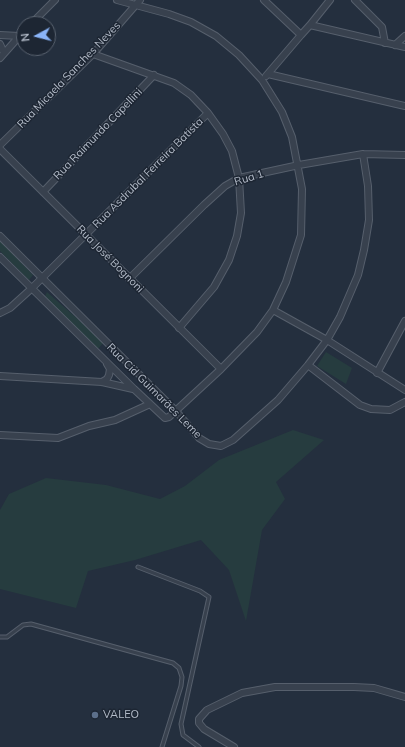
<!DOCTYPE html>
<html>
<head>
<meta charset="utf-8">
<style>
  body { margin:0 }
  #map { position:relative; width:405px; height:747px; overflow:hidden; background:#242f3e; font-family:Mulish,sans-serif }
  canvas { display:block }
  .north { position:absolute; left:16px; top:16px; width:40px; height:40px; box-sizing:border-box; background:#1d2633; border:1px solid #59626f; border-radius:50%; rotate:263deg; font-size:11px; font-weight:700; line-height:16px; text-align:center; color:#b4bcc9 }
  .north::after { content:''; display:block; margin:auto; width:14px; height:18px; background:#8ab4f8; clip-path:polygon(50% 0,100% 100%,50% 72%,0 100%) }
</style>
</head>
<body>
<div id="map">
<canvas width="405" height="747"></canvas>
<div class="north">N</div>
</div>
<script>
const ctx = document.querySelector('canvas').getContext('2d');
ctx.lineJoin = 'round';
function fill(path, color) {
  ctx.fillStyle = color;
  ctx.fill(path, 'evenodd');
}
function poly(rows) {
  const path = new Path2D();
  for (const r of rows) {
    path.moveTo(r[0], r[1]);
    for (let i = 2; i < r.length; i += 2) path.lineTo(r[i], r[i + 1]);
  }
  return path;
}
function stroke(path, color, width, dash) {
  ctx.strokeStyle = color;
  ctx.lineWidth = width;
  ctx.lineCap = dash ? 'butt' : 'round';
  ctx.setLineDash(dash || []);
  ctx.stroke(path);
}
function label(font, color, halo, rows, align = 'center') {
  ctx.font = font + ' Mulish,sans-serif';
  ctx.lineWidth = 3;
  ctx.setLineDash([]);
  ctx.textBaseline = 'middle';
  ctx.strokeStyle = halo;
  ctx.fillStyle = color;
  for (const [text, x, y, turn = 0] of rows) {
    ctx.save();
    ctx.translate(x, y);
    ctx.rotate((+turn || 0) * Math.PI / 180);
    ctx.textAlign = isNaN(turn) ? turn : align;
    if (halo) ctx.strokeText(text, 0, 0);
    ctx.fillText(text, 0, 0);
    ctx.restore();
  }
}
fill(poly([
  [0,241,33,275,29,280,0,251],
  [47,292,104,342,98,349,44,298],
  [326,352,352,368,346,384,317,366],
  [293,430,324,440,276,482,285,499,262,530,246,621,229,570,201,540,135,560,88,571,76,608,0,589,0,510,9,494,46,478,106,485,160,499,185,486,219,460]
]), '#263c3f');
const lane = poly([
  [138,567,200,591,209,597,181,724,183,735,199,747],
  [0,637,7,637,23,625,31,624,173,663,179,668,182,677,181,686,162,747]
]);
const street = poly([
  [264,0,301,35,266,76],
  [355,0,382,27,385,43],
  [31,24,55,0],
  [310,25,330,0],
  [0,35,19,36],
  [301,35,310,25,405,47],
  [0,44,4,53],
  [395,45,405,36],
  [93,54,174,83,191,95,208,113,223,134,232,151,239,178,241,213,237,236,229,260,214,287,179,328],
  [0,58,24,31],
  [268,74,405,106],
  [0,145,93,54,140,0],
  [0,149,221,369],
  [43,192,154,75],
  [0,236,176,411,199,438,209,444,221,446,233,440,278,400,308,365,327,340,340,317,358,275,364,250,369,220,368,186,363,154],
  [0,257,134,389,165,418,169,417,221,369,257,332,273,310,286,282,301,235,302,189,292,137,282,112,262,80,239,55,216,36,191,22,169,14,117,0],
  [129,279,204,205,225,186,239,178,299,165,363,154,405,155],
  [273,310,327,340,405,390],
  [0,313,10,308,31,289,208,113],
  [308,365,360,405,371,409,390,410,405,402],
  [377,373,405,321],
  [0,376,102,382,133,389],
  [102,382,107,379,109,375,110,369,107,364],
  [0,435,58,438,89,426,115,420,150,404],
  [234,747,204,729,199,723,199,719,207,710,242,693,275,687,354,687,374,688,405,697]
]);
stroke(lane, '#565f6c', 5);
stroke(street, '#565f6c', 8);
stroke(lane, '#38414e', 3);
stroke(street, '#38414e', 6);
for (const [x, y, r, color] of [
  [95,715,4,"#5c6f8a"]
]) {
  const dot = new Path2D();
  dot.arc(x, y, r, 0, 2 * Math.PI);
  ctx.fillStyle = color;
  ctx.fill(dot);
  stroke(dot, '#1d2633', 1.5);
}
label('11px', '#b4bcc9', '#1d2633', [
  ["Rua Micaela Sanches Neves",69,75,-46],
  ["Rua Raimundo Capellini",98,134,-46],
  ["Rua Asdrubal Ferreira Batista",148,173,-45],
  ["Rua 1",249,178,-17],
  ["Rua José Bognoni",110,259,45],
  ["Rua Cid Guimarães Leme",154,391,45]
]);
label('11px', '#b4bcc9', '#1d2633', [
  ["VALEO",103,715]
], 'left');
</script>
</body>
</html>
